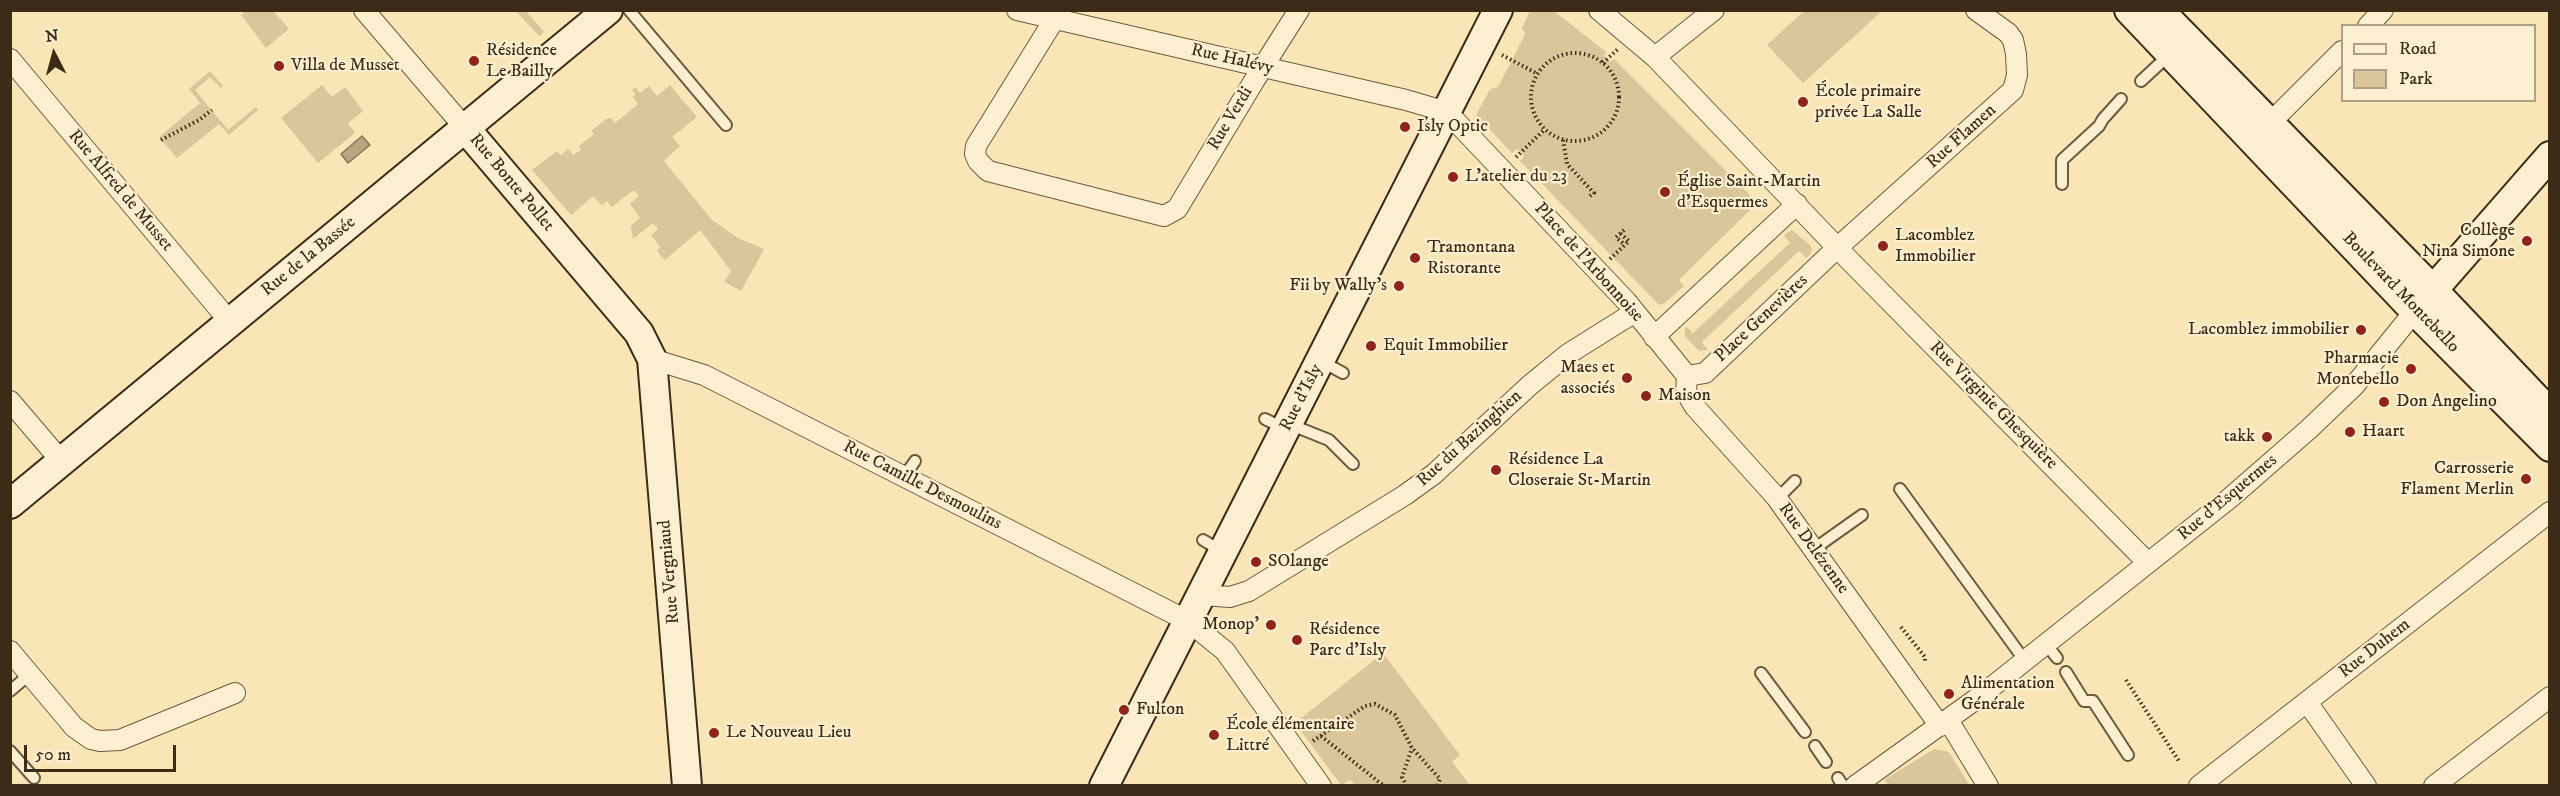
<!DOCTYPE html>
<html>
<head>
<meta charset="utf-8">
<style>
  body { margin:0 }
  #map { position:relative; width:2560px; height:796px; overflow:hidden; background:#f9e6b6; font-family:"IM FELL DW Pica",serif }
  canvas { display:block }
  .frame { position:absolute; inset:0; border:12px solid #3c2b16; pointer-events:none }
  .legend { position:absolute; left:2341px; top:24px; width:195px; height:78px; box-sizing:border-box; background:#fbefd0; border:2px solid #afa186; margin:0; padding:8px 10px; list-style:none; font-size:18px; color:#3c2b16 }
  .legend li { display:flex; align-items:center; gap:12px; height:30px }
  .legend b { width:30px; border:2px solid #afa186 }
  .north { position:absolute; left:24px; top:24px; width:60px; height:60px; -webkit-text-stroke:4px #fbefd0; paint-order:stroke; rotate:354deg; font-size:16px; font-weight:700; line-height:24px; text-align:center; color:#3c2b16 }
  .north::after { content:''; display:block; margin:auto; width:21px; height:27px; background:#3c2b16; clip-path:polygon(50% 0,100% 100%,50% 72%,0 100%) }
  .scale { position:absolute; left:24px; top:745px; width:152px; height:27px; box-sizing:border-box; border:3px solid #3c2b16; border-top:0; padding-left:8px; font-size:18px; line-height:21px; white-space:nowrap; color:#3c2b16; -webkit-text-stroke:4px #fbefd0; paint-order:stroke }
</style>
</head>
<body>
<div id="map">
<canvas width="2560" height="796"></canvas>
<div class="frame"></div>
<ul class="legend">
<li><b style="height:8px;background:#fbefd0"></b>Road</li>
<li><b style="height:16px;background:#d9c69b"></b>Park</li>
</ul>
<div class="north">N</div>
<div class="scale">50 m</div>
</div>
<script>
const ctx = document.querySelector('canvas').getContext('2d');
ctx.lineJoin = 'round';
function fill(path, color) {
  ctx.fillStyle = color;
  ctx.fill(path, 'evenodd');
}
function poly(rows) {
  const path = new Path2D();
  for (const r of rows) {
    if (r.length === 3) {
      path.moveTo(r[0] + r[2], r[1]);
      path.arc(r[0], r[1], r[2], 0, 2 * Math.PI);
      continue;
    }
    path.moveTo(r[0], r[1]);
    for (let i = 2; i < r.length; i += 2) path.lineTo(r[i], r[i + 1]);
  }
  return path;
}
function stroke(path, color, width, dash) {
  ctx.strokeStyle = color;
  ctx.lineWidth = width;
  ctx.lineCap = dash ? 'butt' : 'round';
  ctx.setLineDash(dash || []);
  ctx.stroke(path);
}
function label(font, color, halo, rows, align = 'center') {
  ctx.font = font + ' "IM FELL DW Pica",serif';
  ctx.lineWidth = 4.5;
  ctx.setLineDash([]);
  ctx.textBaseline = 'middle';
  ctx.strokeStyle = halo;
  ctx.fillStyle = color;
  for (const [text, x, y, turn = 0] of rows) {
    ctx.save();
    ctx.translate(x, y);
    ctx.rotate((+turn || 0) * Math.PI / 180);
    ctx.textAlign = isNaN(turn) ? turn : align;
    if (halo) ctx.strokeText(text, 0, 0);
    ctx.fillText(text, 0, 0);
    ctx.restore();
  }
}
fill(poly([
  [247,10,273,11,289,29,266,48,241,15],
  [516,11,526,11,544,32,539,36],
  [1530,11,1554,11,1606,52,1604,55,1607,59,1610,62,1614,59,1749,194,1752,203,1749,211,1679,280,1684,286,1665,303,1659,305,1520,161,1524,157,1521,152,1517,149,1512,153,1476,115,1490,89,1498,87,1512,60,1525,34,1522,28],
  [1804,11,1804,10,1882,11,1803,83,1767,45],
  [210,71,223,86,221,88,210,77,195,90,228,130,256,107,258,110,229,135,219,124,177,158,159,137,200,103,189,89],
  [322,85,332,97,345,87,363,111,348,123,355,133,318,163,281,118],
  [670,85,697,117,672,137,680,146,664,161,712,220,738,238,764,249,741,291,724,282,731,271,700,230,665,260,657,251,660,247,651,235,658,229,653,223,633,239,631,226,640,218,630,204,639,196,635,191,632,191,612,207,607,201,602,205,593,196,571,215,532,170,557,151,561,155,568,149,573,155,581,150,579,146,594,134,591,131,606,119,611,118,615,123,638,104,633,97,636,94,632,90,635,87,640,93,649,86,657,96],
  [1792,230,1809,244,1812,249,1810,255,1806,258,1799,251,1702,342,1708,350,1699,351,1685,336,1685,328,1687,327,1693,333,1790,243,1784,235],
  [1383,653,1460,755,1452,762,1470,785,1357,786,1350,780,1341,785,1295,723],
  [1934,749,1949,752,1969,785,1888,785,1884,780]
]), '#d9c69b');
const water = poly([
  [362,136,370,145,348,163,341,154,362,136]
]);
fill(water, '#b9a680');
stroke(water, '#877556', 1.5);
const lane = poly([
  [629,10,726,125],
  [2141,81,2169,55],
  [2062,184,2062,160,2099,126,2103,119,2121,99],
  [1321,361,1343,373],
  [1265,419,1285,429],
  [1289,424,1329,440,1353,464],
  [904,477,915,461],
  [1900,489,2025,661],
  [1777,499,1795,481],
  [1203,540,1223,552],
  [1814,549,1862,515],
  [2046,644,2057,658],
  [2066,672,2084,701,2093,701,2128,755],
  [1761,673,1805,732],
  [10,691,30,674],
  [1815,746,1826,762],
  [10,751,34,778],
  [1838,778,1843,786]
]);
const street = poly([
  [364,10,465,128],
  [1017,10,1406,100,1447,112,1626,301,1687,376],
  [1599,10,1655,57,1850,261,2148,563],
  [1054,20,976,146,975,154,978,161,988,171,1164,216,1177,209,1254,81,1299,10],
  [2368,26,2383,10],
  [1655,57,1714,10],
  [10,59,230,322],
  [2262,131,2342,51],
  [1654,337,1797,204],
  [652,359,704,375,1188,621,1225,651,1321,786],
  [1687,376,1705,373,1837,248,2013,90,2017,75,2016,54,2013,40,2008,33,1976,10],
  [1687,376,1686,392,1695,407,1776,497,1940,726],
  [10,401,62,462],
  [1202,595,1230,597,1249,591,1405,495,1434,474,1530,385,1568,354,1635,312],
  [10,651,74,727,91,739,100,741,120,740,235,693],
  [2307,702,2366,786],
  [1948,720,1988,786],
  [1855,786,1979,697,2230,498,2309,429,2354,386,2423,301],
  [2199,786,2550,512],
  [2434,786,2550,697]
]);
const secondary = poly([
  [2129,10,2415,311,2550,447],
  [2159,10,2433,290,2550,413],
  [465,128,639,333,652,359,687,786],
  [2433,290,2550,156],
  [10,504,608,10],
  [1104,786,1498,10]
]);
stroke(lane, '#6b5a3e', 14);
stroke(street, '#6b5a3e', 22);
stroke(secondary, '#3c2b16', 32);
stroke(poly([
  [1575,97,44],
  [1502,55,1538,74],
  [1603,63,1618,49],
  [161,140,199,120,212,110],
  [1563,140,1567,164,1594,193,1590,196],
  [1516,157,1545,129],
  [1624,230,1616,237,1625,245],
  [1610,259,1629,241,1620,233],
  [1901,627,1925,657,1925,661],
  [2126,680,2179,761],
  [1321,736,1384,786],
  [1313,741,1365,706,1375,704,1395,715,1412,748,1440,779,1437,786],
  [1407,786,1402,777,1412,748]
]), '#3c2b16', 4, [1.5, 3]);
stroke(lane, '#fbefd0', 10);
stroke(street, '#fbefd0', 20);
stroke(secondary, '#fbefd0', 28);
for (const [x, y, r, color] of [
  [474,61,6,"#8f2418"],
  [279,66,6,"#8f2418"],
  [1803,102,6,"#8f2418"],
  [1405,127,6,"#8f2418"],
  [1453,177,6,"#8f2418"],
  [1665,192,6,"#8f2418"],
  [2527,241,6,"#8f2418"],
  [1883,246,6,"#8f2418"],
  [1415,258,6,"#8f2418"],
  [1399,286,6,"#8f2418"],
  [2361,330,6,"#8f2418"],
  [1371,346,6,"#8f2418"],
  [2411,369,6,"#8f2418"],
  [1627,378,6,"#8f2418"],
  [1646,396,6,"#8f2418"],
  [2384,402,6,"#8f2418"],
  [2350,432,6,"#8f2418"],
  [2267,437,6,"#8f2418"],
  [1496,470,6,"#8f2418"],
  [2526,479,6,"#8f2418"],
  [1256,562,6,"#8f2418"],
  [1271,625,6,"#8f2418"],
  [1297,640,6,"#8f2418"],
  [1949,694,6,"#8f2418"],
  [1124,710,6,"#8f2418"],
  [714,733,6,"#8f2418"],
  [1214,735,6,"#8f2418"]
]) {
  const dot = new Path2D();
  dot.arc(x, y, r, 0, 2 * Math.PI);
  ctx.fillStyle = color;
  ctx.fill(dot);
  stroke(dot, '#fbefd0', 2);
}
label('18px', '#3c2b16', '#fbefd0', [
  ["Résidence",486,51],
  ["Le Bailly",486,72],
  ["Villa de Musset",291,66],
  ["École primaire",1815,92],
  ["privée La Salle",1815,113],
  ["Isly Optic",1417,127],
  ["L'atelier du 23",1465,177],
  ["Église Saint-Martin",1677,182],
  ["d'Esquermes",1677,203],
  ["Collège",2515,231,"right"],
  ["Nina Simone",2515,252,"right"],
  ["Lacomblez",1895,236],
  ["Immobilier",1895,257],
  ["Tramontana",1427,248],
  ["Ristorante",1427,269],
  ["Fii by Wally's",1387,286,"right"],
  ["Lacomblez immobilier",2349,330,"right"],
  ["Equit Immobilier",1383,346],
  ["Pharmacie",2399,359,"right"],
  ["Montebello",2399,380,"right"],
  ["Maes et",1615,368,"right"],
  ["associés",1615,389,"right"],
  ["Maison",1658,396],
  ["Don Angelino",2396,402],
  ["Haart",2362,432],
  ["takk",2255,437,"right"],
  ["Résidence La",1508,460],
  ["Closeraie St-Martin",1508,481],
  ["Carrosserie",2514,469,"right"],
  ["Flament Merlin",2514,490,"right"],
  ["SOlange",1268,562],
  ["Monop'",1259,625,"right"],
  ["Résidence",1309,630],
  ["Parc d'Isly",1309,651],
  ["Alimentation",1961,684],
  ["Générale",1961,705],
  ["Fulton",1136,710],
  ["École élémentaire",1226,725],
  ["Littré",1226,746],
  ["Le Nouveau Lieu",726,733]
], 'left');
label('18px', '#3c2b16', '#fbefd0', [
  ["Rue Halévy",1232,60,13],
  ["Rue Verdi",1231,119,-59],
  ["Rue Flamen",1962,137,-42],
  ["Rue Bonte Pollet",511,183,50],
  ["Rue Alfred de Musset",120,191,50],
  ["Rue de la Bassée",309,257,-39],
  ["Place de l'Arbonnoise",1588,263,48],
  ["Boulevard Montebello",2400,293,46],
  ["Place Genevières",1762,319,-43],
  ["Rue d'Isly",1302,398,-63],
  ["Rue Virginie Ghesquière",1993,406,45],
  ["Rue du Bazinghien",1470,439,-42],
  ["Rue Camille Desmoulins",922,486,27],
  ["Rue d'Esquermes",2228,498,-40],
  ["Rue Delézenne",1813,549,54],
  ["Rue Vergniaud",670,572,-95],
  ["Rue Duhem",2375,649,-38]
]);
</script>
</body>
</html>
